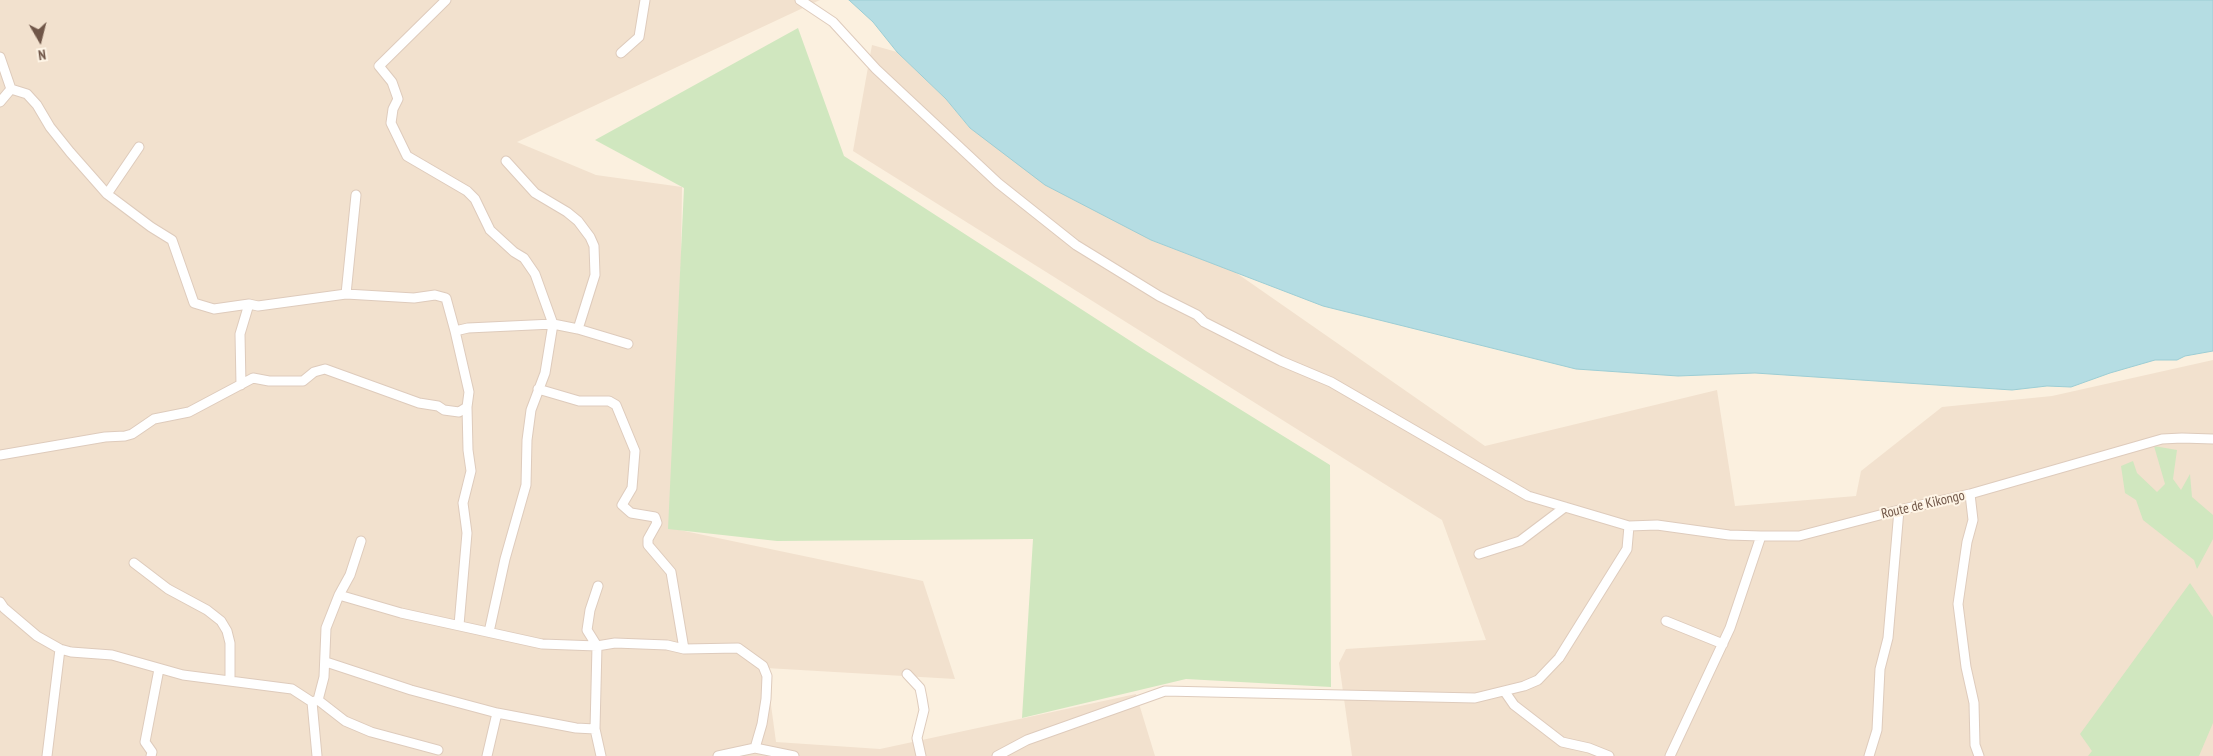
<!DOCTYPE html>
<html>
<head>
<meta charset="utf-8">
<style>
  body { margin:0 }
  #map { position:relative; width:2213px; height:756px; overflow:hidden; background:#fbf0df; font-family:"PT Sans Narrow",sans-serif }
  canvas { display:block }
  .north { position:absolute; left:15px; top:15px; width:50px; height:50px; -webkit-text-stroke:4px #fef4e5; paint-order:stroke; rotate:172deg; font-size:14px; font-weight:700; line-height:20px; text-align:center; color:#705648 }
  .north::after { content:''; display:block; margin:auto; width:18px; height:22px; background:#705648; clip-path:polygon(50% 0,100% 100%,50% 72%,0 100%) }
</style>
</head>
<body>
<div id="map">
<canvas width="2213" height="756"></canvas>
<div class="north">N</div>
</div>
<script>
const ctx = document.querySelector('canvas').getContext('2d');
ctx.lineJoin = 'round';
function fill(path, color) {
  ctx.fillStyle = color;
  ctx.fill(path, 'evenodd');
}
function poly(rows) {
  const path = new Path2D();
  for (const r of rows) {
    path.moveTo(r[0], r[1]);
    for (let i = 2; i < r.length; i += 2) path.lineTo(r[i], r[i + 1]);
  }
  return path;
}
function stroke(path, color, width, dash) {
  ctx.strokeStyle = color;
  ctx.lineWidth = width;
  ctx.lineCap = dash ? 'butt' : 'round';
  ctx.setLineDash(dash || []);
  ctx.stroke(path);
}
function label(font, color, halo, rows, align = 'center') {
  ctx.font = font + ' "PT Sans Narrow",sans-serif';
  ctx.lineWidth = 4;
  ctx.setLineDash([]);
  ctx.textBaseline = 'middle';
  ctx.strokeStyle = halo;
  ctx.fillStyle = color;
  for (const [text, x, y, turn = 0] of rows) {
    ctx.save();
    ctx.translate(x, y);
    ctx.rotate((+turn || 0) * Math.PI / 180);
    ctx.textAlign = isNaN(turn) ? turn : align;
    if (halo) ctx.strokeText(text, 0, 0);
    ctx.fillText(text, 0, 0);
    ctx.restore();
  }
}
fill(poly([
  [0,0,820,0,517,142,596,175,682,187,680,336,670,528,923,581,955,679,766,668,776,742,880,749,1136,694,1155,756,0,756],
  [872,45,897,52,946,99,970,128,1151,240,1235,272,1485,446,1717,390,1735,506,1856,496,1861,471,1942,407,2052,396,2213,360,2213,756,1352,756,1339,663,1346,649,1486,640,1442,520,853,151]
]), '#f2e1ce');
fill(poly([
  [798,28,844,156,1146,351,1330,465,1331,687,1186,679,1022,718,1033,539,777,541,668,529,684,188,595,140],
  [2154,446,2177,450,2173,479,2181,490,2190,474,2192,497,2213,515,2213,539,2197,569,2194,560,2143,520,2136,500,2125,493,2121,466,2133,461,2137,473,2157,492,2165,484],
  [2190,583,2213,617,2213,723,2199,756,2088,756,2092,751,2080,734]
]), '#d0e7bf');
const water = poly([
  [849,0,2213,0,2213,351,2185,356,2177,360,2155,360,2110,373,2071,387,2047,386,2012,390,1755,373,1678,376,1576,369,1323,306,1151,240,1045,185,970,128,946,99,897,52,873,22,849,0]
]);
fill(water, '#b5dde3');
stroke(water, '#9ccdd4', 1);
const street = poly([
  [446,0,379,66,392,82,398,99,393,109,391,123,407,156,467,191,475,199,490,230,514,252,524,258,535,274,553,324,545,373,531,410,527,440,526,485,505,559,489,632],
  [800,0,833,22,876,69,998,183,1076,245,1159,296,1197,315,1204,322,1281,361,1331,382,1528,496,1565,507,1629,526,1657,525,1729,535,1761,536,1799,536,1899,510,1970,494,2162,439,2182,438,2213,439],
  [621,53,639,37,645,0],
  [0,57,11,89,27,94,37,105,50,127,70,152,107,194,151,227,172,240,194,303,214,309,249,304,258,306,346,294,414,298,435,295,446,298,455,331,468,328,553,324,578,329,628,344],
  [0,102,11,89],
  [506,161,535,193,567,212,578,221,590,237,594,246,595,275,578,329],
  [107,194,139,147],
  [346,294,356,195],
  [455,331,469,392,467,407,468,450,471,471,463,503,467,533,459,625],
  [241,385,240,334,249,304],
  [538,389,579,401,609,401,616,405,635,451,632,488,622,505,631,513,655,517,657,523,648,539,648,545,671,572,684,649],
  [0,455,105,437,125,436,132,434,154,419,189,412,253,378,269,381,303,381,314,372,325,369,419,403,438,406,444,410,459,412,467,407],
  [1970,494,1973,520,1967,542,1958,604,1966,667,1974,703,1975,745,1979,756],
  [1479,554,1520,541,1565,507],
  [134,563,168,589,207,610,221,621,227,631,230,643,230,680],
  [598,586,590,610,587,630,597,646,595,729,601,756],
  [339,595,401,613,542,644,597,646,615,643,667,645,684,649,738,648,763,666,767,676,766,699,762,724,755,748],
  [0,602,4,608,37,636,60,649,71,652,112,655,183,675,292,689,312,702],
  [1666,621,1723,644],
  [326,662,411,690,497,713,576,728,595,729],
  [907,674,920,688,922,698,924,710,917,738,921,756],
  [1505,692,1514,705,1562,742,1589,748,1609,756],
  [318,700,345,721,371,732,438,750],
  [312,702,318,700,324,677,326,628,339,595,350,575,361,541],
  [312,702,317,756],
  [47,756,60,649],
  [151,756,152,752,145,742,159,669],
  [487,756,497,713],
  [718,756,755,748,794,756],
  [997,756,1027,740,1165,691,1475,698,1524,686,1538,680,1559,658,1627,549,1629,526],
  [1670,756,1730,628,1761,536],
  [1869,756,1877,730,1880,669,1888,638,1899,510]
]);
stroke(street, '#decbbc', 11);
stroke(street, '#fff', 9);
label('14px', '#705648', '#fef4e5', [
  ["Route de Kikongo",1923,505,-13]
]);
</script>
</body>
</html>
